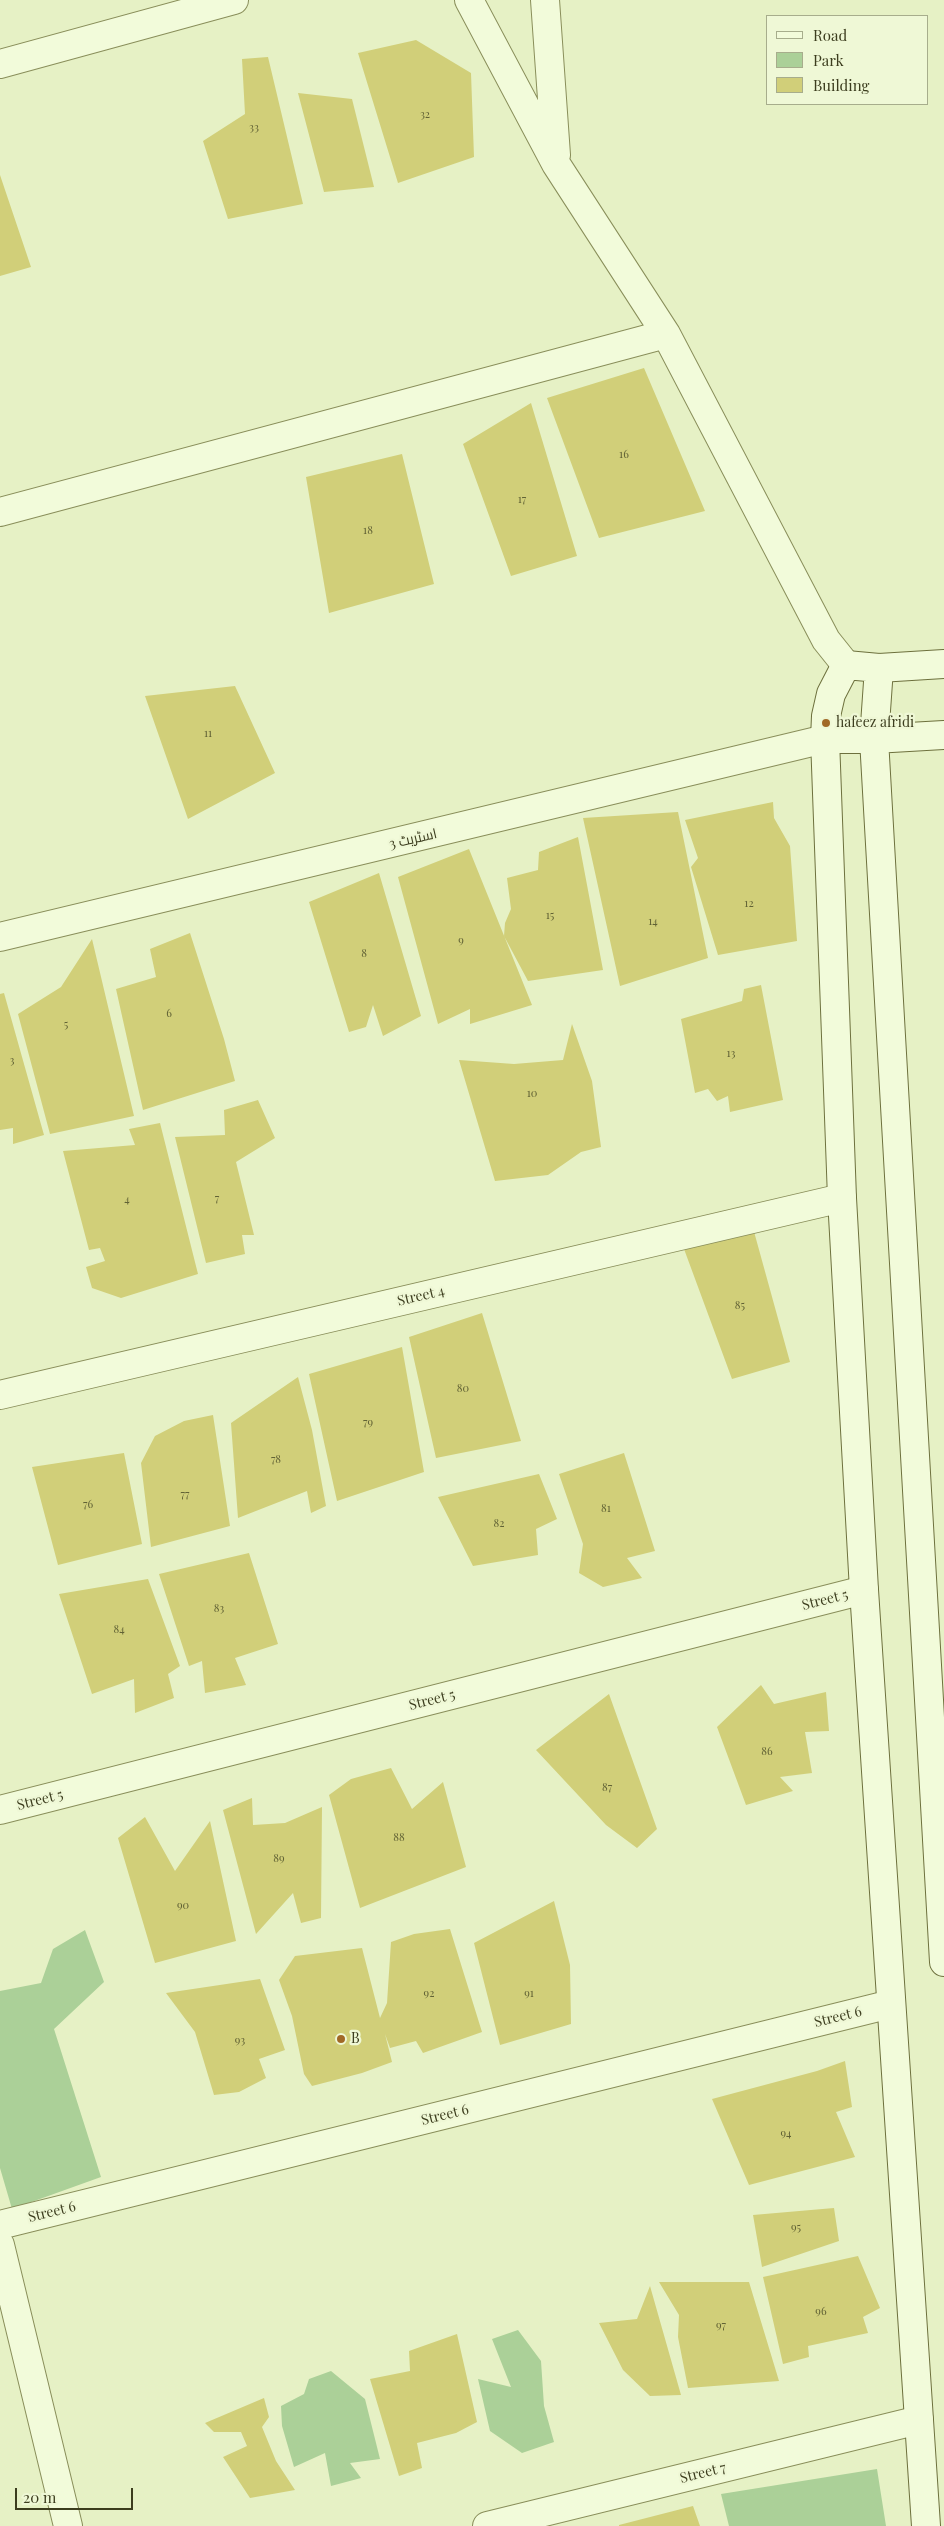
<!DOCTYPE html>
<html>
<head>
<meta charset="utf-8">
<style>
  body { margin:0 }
  #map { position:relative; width:944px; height:2526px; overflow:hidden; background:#e6f1c5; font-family:"Playfair Display",serif }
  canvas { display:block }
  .legend { position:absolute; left:766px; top:15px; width:162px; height:90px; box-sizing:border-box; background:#eff8d6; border:1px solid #a7ad8c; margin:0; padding:6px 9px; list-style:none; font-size:15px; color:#3c3d1e }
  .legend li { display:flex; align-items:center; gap:10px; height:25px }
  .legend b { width:25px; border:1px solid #a7ad8c }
  .scale { position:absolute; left:15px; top:2488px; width:118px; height:22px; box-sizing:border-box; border:2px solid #3c3d1e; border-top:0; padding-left:6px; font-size:15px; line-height:18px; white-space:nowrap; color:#3c3d1e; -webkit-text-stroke:4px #eff8d6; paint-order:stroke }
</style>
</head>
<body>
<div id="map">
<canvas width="944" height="2526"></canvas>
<ul class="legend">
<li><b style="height:6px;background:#f2fbda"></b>Road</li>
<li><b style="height:14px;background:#abd098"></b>Park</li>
<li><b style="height:14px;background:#d1cf79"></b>Building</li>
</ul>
<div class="scale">20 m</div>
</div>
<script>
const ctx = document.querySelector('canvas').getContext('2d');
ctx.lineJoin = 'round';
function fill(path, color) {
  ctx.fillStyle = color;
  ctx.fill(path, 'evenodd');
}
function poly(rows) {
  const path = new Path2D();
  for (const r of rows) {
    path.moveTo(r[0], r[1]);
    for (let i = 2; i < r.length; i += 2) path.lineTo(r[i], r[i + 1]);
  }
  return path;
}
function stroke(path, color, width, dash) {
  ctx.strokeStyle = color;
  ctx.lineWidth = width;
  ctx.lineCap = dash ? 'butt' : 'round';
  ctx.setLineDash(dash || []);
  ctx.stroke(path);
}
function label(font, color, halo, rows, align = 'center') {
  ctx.font = font + ' "Playfair Display",Cairo,serif';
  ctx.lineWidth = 4.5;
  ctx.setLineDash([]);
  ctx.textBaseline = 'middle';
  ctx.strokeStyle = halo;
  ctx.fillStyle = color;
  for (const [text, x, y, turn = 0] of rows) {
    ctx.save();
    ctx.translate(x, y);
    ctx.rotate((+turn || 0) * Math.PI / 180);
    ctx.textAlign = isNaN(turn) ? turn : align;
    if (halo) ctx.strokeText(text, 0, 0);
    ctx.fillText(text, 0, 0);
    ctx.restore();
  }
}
fill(poly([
  [85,1930,104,1982,54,2029,101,2177,12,2209,0,2168,0,1991,41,1983,53,1949],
  [518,2330,541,2361,544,2406,554,2442,522,2453,490,2431,478,2379,511,2387,492,2339],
  [331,2371,365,2399,380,2459,350,2463,361,2478,331,2486,325,2453,294,2467,282,2426,281,2406,304,2394,309,2379],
  [877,2469,886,2526,729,2526,721,2494]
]), '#abd098');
fill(poly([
  [416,40,471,73,474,157,398,183,358,53],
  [268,57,303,204,228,219,203,141,245,114,242,59],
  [298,93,352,99,374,187,324,192],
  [0,175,31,267,0,276],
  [644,368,705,511,599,538,547,398],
  [531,403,577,556,511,576,463,444],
  [402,454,434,584,329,613,306,477],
  [235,686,275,773,188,819,145,696],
  [773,802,774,818,790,846,797,941,718,955,691,867,698,858,685,820],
  [678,812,708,958,620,986,583,818],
  [578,837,603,970,528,981,504,936,505,923,511,909,507,878,538,870,539,852],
  [469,849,532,1005,470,1024,470,1009,438,1024,398,877],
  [379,873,421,1016,383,1036,373,1005,366,1027,349,1032,309,902],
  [190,933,224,1039,235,1081,143,1110,116,989,156,977,150,949],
  [92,939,134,1116,50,1134,18,1014,61,987],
  [761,985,783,1100,730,1112,728,1096,717,1101,708,1089,695,1093,681,1019,742,1001,744,989],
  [4,993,44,1135,13,1144,13,1128,0,1130,0,994],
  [572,1024,592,1081,601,1147,581,1152,548,1175,495,1181,459,1060,514,1064,563,1060],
  [258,1100,275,1138,236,1162,254,1235,242,1235,245,1254,206,1263,175,1137,225,1135,224,1110],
  [160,1123,198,1274,121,1298,92,1288,86,1267,105,1261,100,1248,89,1250,63,1151,135,1145,129,1129],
  [753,1228,790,1362,732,1379,684,1249],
  [482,1313,521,1441,436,1458,409,1337],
  [402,1347,424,1472,337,1501,309,1374],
  [298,1377,312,1430,326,1506,311,1513,307,1491,238,1518,231,1423],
  [213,1415,230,1526,151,1547,141,1463,155,1436,184,1421],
  [124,1453,142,1544,58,1565,32,1467],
  [624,1453,655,1551,627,1558,642,1578,603,1587,579,1573,583,1544,559,1474],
  [539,1474,557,1519,536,1529,538,1555,473,1566,438,1497],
  [249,1553,278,1644,235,1658,246,1685,205,1693,202,1661,189,1666,159,1574],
  [148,1579,180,1666,168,1674,174,1698,135,1713,134,1679,92,1694,59,1594],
  [761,1685,774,1704,826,1692,829,1731,805,1732,812,1773,780,1777,793,1791,746,1805,717,1727],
  [609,1694,657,1829,637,1848,606,1825,536,1750],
  [391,1768,412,1809,443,1782,466,1867,360,1908,329,1795,351,1779],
  [252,1798,253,1825,285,1823,322,1807,321,1918,301,1923,293,1893,256,1934,223,1810],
  [145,1817,175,1871,210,1821,236,1941,155,1963,118,1838],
  [554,1901,570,1965,571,2024,500,2045,474,1943],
  [450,1929,482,2032,423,2053,416,2041,390,2048,385,2034,392,2062,362,2073,312,2086,304,2074,292,2016,279,1980,295,1956,362,1948,380,2018,387,2003,391,1942,414,1934],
  [260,1979,285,2050,259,2059,266,2078,239,2092,214,2095,195,2032,166,1993],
  [845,2061,852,2107,836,2112,855,2157,749,2185,712,2099,817,2071],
  [834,2208,839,2241,762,2267,753,2215],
  [858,2256,880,2308,863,2317,868,2333,808,2346,809,2357,783,2364,763,2277],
  [659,2282,749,2282,779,2381,688,2388,678,2337,679,2315],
  [650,2286,681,2395,650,2396,623,2370,599,2323,637,2319],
  [457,2334,477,2422,456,2433,417,2443,422,2468,399,2476,370,2379,410,2371,409,2351],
  [264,2398,269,2417,262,2427,276,2461,295,2490,250,2498,223,2457,247,2446,241,2432,214,2432,205,2423],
  [693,2506,700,2526,619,2526,619,2525]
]), '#d1cf79');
const minor = poly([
  [469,0,556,164,666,334,826,640,846,665],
  [545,0,556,155],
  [0,64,234,0],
  [0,512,666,334],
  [0,937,825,739],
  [0,1395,842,1198],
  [0,1810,864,1590],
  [0,2225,891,2004],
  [0,2245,68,2526],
  [487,2526,919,2420]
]);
const secondary = poly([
  [879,668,874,739,944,1962],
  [825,739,874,739,944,735],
  [926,2526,864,1590,842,1198,825,739,826,716,831,694,846,665,879,668,944,664]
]);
stroke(minor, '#898e5a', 30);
stroke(secondary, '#6d703d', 30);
stroke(minor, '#f2fbda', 28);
stroke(secondary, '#f2fbda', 28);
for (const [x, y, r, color] of [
  [826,723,5,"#a16926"],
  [341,2039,5,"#a16926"]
]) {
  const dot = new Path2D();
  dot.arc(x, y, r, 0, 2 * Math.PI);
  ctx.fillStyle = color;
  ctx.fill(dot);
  stroke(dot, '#eff8d6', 2);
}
label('11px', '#616235', null, [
  ["32",425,115],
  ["33",254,128],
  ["16",624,455],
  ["17",522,500],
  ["18",368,531],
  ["11",208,734],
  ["12",749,904],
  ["15",550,916],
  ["14",653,922],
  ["9",461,941],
  ["8",364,954],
  ["6",169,1014],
  ["5",66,1025],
  ["13",731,1054],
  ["3",12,1061],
  ["10",532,1094],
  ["7",217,1199],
  ["4",127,1200],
  ["85",740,1306],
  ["80",463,1389],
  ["79",368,1423],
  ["78",276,1460],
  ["77",185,1495],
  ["76",88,1505],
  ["81",606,1509],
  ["82",499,1524],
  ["83",219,1609],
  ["84",119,1630],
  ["86",767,1752],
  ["87",607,1788],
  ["88",399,1838],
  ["89",279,1859],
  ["90",183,1906],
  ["92",429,1994],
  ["91",529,1994],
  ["93",240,2041],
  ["94",786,2134],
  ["95",796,2228],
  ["96",821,2312],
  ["97",721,2326]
]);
label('14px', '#3c3d1e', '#eff8d6', [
  ["hafeez afridi",836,723],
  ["B",351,2039]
], 'left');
label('14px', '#3c3d1e', '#eff8d6', [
  ["اسٹریٹ 3",413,839,-13],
  ["Street 4",421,1296,-13],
  ["Street 5",825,1600,-14],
  ["Street 5",432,1700,-14],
  ["Street 5",40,1800,-14],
  ["Street 6",838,2017,-14],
  ["Street 6",445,2115,-14],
  ["Street 6",52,2212,-14],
  ["Street 7",703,2473,-14]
]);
</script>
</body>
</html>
